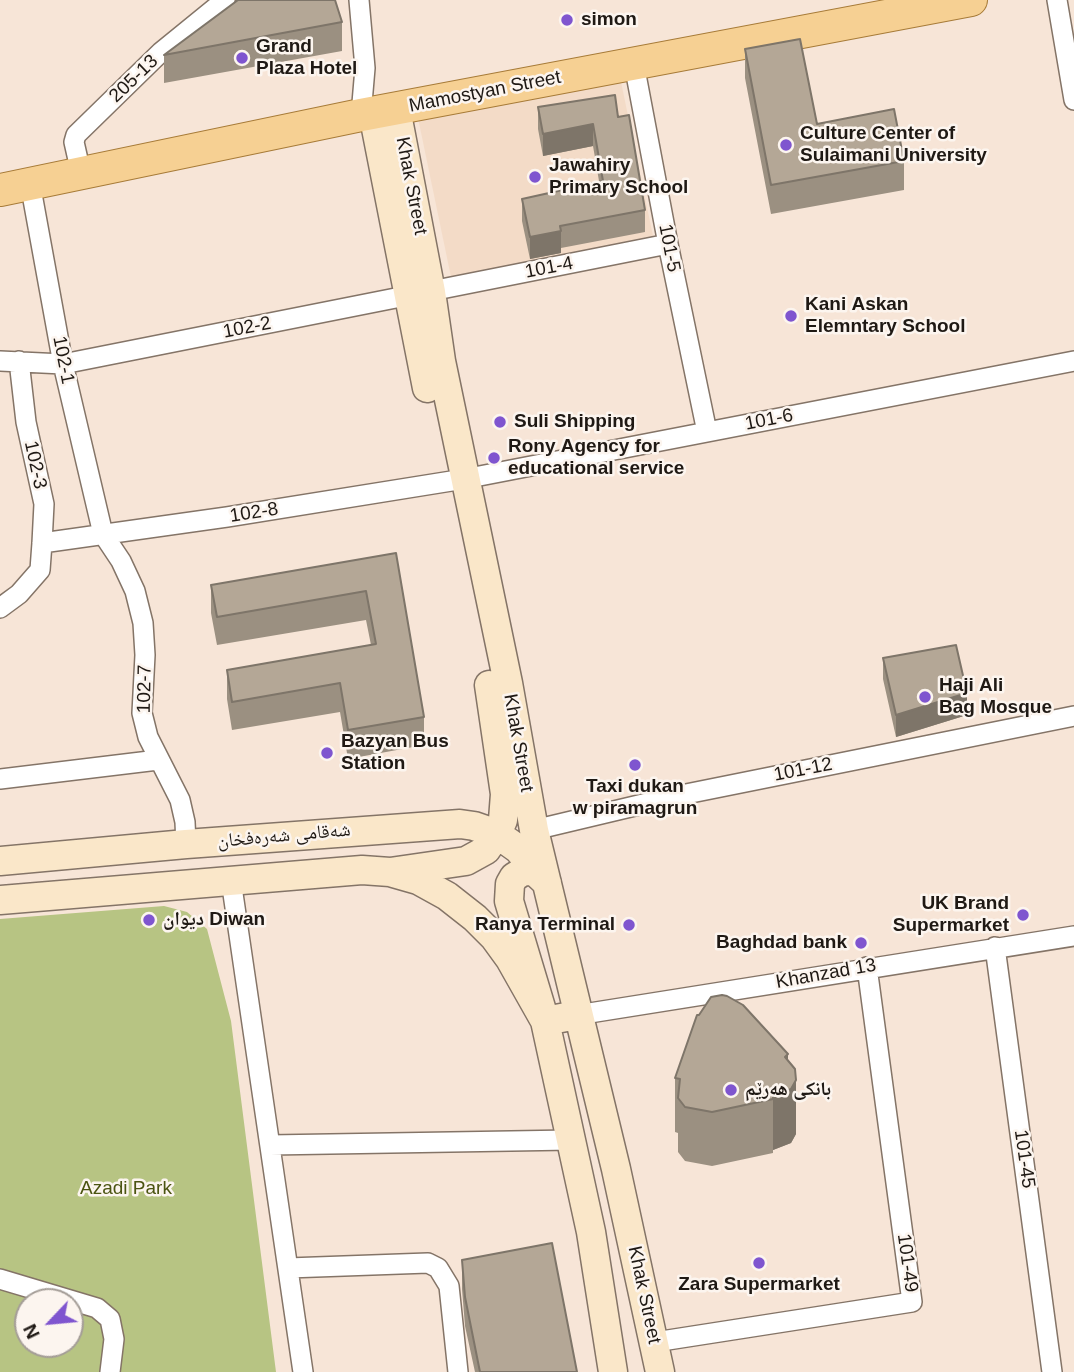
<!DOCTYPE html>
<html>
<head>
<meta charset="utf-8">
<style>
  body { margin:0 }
  #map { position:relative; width:1074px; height:1372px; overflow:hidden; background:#f7e5d7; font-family:Helvetica,sans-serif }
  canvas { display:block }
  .north { position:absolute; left:14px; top:1288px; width:70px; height:70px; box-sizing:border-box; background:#fcf5ef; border:2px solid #a49d97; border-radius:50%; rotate:244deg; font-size:19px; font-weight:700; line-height:28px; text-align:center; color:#1f1914 }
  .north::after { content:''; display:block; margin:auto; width:24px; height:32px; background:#7f55cf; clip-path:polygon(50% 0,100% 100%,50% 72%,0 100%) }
</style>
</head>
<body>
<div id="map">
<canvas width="1074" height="1372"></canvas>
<div class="north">N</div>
</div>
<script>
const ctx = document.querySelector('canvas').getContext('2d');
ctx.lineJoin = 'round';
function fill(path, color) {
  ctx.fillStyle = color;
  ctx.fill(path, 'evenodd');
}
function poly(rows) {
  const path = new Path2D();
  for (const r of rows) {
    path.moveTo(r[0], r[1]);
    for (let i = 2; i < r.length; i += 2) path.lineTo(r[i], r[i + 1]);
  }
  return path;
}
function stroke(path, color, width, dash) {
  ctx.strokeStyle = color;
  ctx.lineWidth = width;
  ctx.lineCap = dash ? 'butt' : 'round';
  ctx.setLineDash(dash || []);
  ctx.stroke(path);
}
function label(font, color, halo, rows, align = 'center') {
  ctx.font = font + ' Helvetica,"Noto Naskh Arabic",sans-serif';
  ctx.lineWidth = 5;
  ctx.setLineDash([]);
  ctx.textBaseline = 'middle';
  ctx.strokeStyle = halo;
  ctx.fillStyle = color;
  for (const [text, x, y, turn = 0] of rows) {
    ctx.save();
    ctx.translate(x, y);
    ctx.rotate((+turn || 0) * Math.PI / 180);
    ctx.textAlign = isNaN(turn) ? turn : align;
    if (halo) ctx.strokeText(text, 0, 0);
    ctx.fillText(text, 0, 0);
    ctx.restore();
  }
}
fill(poly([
  [620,77,653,236,451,277,418,118]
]), '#f3dbc7');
fill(poly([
  [164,906,187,912,207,929,231,1021,276,1372,0,1372,0,919],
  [28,1302,70,1302,70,1344,28,1344]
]), '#b7c483');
const minor = poly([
  [359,0,365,68,361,115],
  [1057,0,1074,100],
  [634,64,668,244,707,432],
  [81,173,74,142,76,135,161,52,225,0],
  [30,183,63,364,103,534,121,561,135,591,143,623,145,655,142,713,148,737,180,800,185,822,186,844],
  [0,361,63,364,668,244],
  [42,543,227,517,464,479,1074,361],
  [0,608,19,594,40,570,42,543,44,504,26,422,19,361],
  [0,779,158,760],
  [534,830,681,795,1074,716],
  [231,880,303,1372],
  [995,947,1052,1372],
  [577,1015,1074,936],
  [270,1145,571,1140],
  [288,1268,428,1263,438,1268,449,1286,458,1372],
  [0,1279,97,1308,110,1319,114,1339,110,1372],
  [655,1342,912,1302,867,967]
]);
const secondary = poly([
  [396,109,431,292,441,361,508,683,534,830,616,1169,660,1372],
  [373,113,427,388],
  [0,861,186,844,460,824,474,826,497,834,518,849,543,878],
  [390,872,466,861,486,850,497,834,503,820,505,794,489,685],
  [547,883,533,870,522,872,514,877,510,884,509,901,545,1021,591,1232,613,1372],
  [0,900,362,870,390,872,418,880,447,896,475,918,494,937,510,959,545,1021,577,1015]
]);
const primary = poly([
  [0,190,361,115,971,0]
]);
stroke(minor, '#847467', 22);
stroke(secondary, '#847467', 31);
stroke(primary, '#a77b38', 34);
stroke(minor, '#fff', 19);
stroke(secondary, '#fae7c9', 28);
stroke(primary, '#f6d093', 32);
fill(poly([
  [342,22,342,51,164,83,164,55],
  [745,49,817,124,904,161,904,190,771,214,745,78],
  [538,107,618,117,645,210,645,232,561,248,561,253,530,259,522,221,522,199,599,181,593,146,543,156,538,129],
  [396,553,424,717,424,745,348,759,340,712,232,730,227,699,227,670,371,645,366,620,217,645,211,613,211,585],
  [883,658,967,715,896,737,883,679],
  [788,1061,796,1134,791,1143,773,1150,773,1153,712,1166,685,1161,678,1152,678,1133,675,1132,675,1078],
  [462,1260,577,1372,475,1372,465,1326,462,1289]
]), '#9b9081');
fill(poly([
  [593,124,593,146,543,156,543,134],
  [561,231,561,253,530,259,530,237],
  [967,693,967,715,896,737,896,715],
  [788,1054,788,1090,796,1080,796,1134,791,1143,773,1150,773,1096,785,1057]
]), '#7e7569');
const building = poly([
  [238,0,335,0,342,22,164,55,238,0],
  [800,39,817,124,894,109,904,161,771,185,745,49,800,39],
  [615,95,618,117,629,115,645,210,560,226,561,231,530,237,522,199,603,181,593,124,543,134,538,107,615,95],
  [396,553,424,717,348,730,340,683,232,702,227,670,376,644,366,591,217,617,211,585,396,553],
  [956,645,967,693,896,715,883,658,956,645],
  [722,995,727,996,743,1005,788,1054,785,1057,795,1069,796,1080,791,1089,773,1096,773,1099,712,1112,685,1107,678,1098,680,1079,675,1078,697,1015,699,1015,711,997,722,995],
  [552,1243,577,1372,480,1372,465,1297,462,1260,552,1243]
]);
fill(building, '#b4a796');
stroke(building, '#7e7569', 2);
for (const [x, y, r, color] of [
  [567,20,7,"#7f55cf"],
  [242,58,7,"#7f55cf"],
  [786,145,7,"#7f55cf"],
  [535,177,7,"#7f55cf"],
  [791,316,7,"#7f55cf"],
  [500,422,7,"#7f55cf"],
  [494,458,7,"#7f55cf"],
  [925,697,7,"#7f55cf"],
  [327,753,7,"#7f55cf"],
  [635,765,7,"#7f55cf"],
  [1023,915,7,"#7f55cf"],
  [149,920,7,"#7f55cf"],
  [629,925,7,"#7f55cf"],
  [861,943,7,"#7f55cf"],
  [731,1090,7,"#7f55cf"],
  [759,1263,7,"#7f55cf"]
]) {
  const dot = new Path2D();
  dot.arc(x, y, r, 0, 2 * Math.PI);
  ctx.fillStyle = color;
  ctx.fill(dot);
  stroke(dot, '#fcf5ef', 2.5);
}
label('bold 19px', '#1f1914', '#fcf5ef', [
  ["simon",581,20],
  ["Grand",256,47],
  ["Plaza Hotel",256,69],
  ["Culture Center of",800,134],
  ["Sulaimani University",800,156],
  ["Jawahiry",549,166],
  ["Primary School",549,188],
  ["Kani Askan",805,305],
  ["Elemntary School",805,327],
  ["Suli Shipping",514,422],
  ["Rony Agency for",508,447],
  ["educational service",508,469],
  ["Haji Ali",939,686],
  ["Bag Mosque",939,708],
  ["Bazyan Bus",341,742],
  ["Station",341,764],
  ["Taxi dukan",635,787,"center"],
  ["w piramagrun",635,809,"center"],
  ["UK Brand",1009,904,"right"],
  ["Supermarket",1009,926,"right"],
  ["دیوان Diwan",163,920],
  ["Ranya Terminal",615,925,"right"],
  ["Baghdad bank",847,943,"right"],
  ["بانکی هەرێم",745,1090],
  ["Zara Supermarket",759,1285,"center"]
], 'left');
label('19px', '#1f1914', '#fcf5ef', [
  ["205-13",134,79,-44],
  ["Mamostyan Street",485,92,-11],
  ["Khak Street",411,186,79],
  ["101-5",669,248,79],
  ["101-4",549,268,-11],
  ["102-2",247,328,-11],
  ["102-1",63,360,79],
  ["101-6",769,420,-11],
  ["102-3",35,465,78],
  ["102-8",254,513,-9],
  ["102-7",145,689,-89],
  ["Khak Street",518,743,80],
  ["101-12",803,770,-11],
  ["شەقامی شەرەفخان",284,836,-5],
  ["Khanzad 13",826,974,-10],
  ["101-45",1024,1159,82],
  ["101-49",907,1263,82],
  ["Khak Street",644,1295,78]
]);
label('19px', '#4b5411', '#fcf5ef', [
  ["Azadi Park",126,1189]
]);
</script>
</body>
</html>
